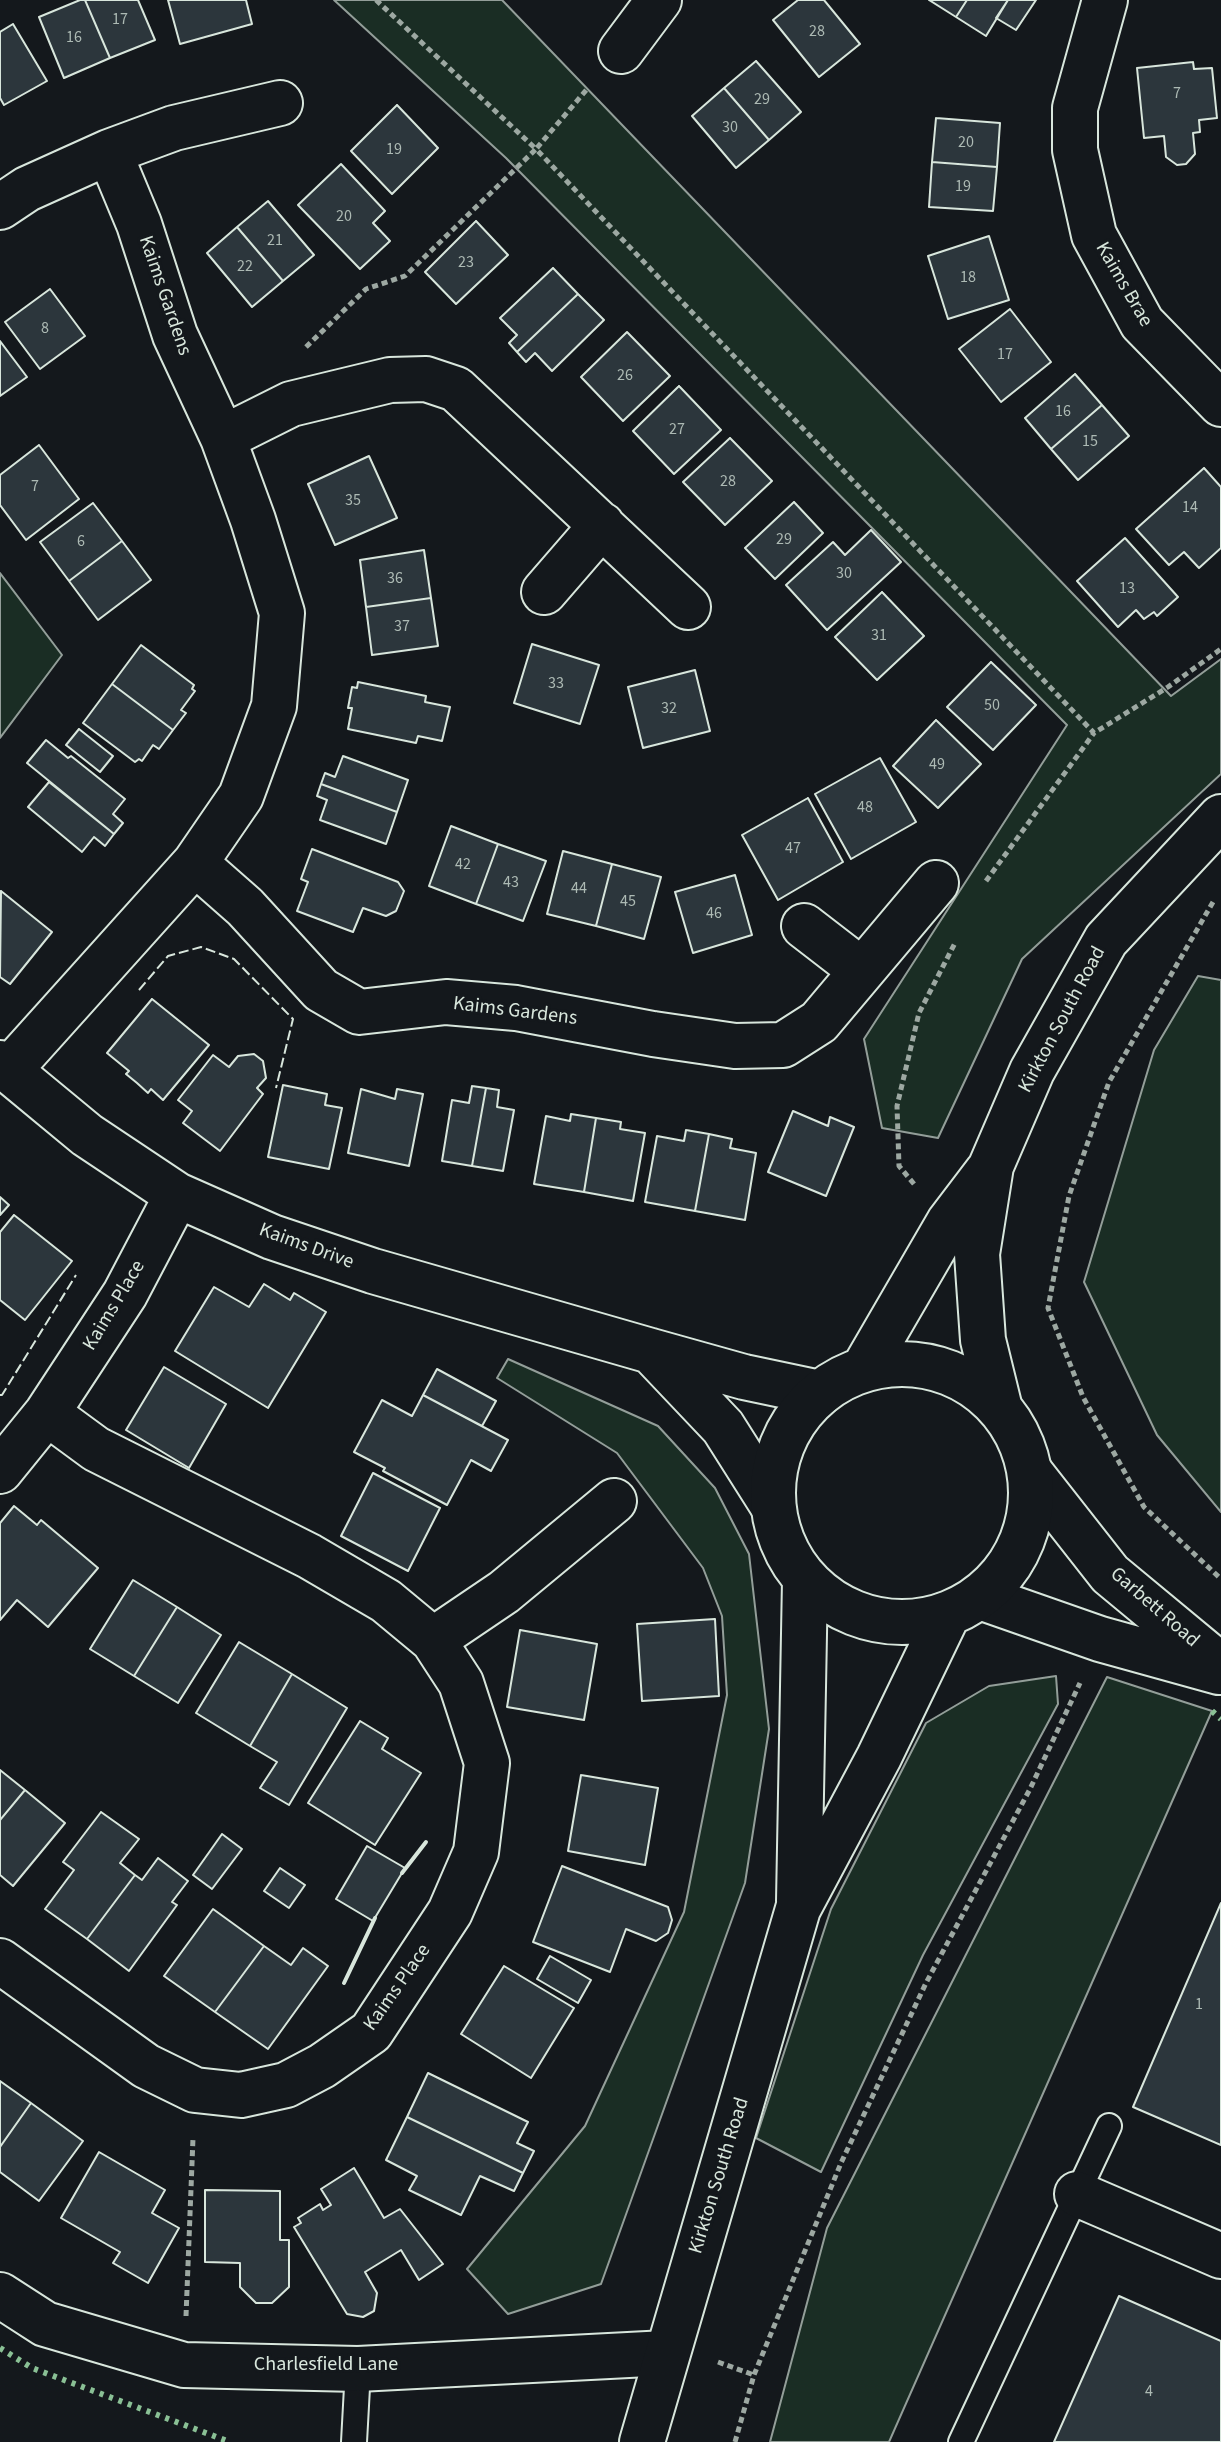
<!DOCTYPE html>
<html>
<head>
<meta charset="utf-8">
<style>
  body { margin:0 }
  canvas { display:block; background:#14181c }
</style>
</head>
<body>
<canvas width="1221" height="2442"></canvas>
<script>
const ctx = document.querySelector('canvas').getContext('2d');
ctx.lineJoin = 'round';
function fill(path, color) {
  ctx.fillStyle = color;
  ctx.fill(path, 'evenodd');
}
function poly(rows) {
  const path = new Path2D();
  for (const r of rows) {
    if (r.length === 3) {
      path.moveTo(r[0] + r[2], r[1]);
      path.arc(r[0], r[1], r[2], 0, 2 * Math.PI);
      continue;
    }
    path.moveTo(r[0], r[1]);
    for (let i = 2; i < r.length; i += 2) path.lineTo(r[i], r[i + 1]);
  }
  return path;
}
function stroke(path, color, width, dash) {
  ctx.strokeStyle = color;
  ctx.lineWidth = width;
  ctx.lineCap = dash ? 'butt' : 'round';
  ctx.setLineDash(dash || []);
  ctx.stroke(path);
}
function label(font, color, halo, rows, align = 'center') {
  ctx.font = font + ' "Source Sans 3",sans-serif';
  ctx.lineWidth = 6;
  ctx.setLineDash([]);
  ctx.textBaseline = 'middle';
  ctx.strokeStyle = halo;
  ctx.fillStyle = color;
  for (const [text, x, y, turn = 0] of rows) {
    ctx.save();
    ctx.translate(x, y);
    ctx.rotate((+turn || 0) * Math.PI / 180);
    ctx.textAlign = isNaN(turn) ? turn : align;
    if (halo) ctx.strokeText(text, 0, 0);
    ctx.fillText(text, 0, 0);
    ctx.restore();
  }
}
const green = poly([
  [334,0,502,0,1171,696,1221,659,1221,774,1022,959,938,1138,882,1128,864,1039,1067,725,506,158,334,0],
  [0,573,62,655,0,738,0,573],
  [1198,976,1221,980,1221,1512,1157,1435,1084,1282,1154,1050,1198,976],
  [508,1359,658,1426,715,1488,749,1554,769,1729,745,1883,601,2284,508,2314,467,2269,585,2126,684,1912,727,1695,722,1616,703,1568,617,1453,497,1378,508,1359],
  [1056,1676,1058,1704,923,1955,821,2172,756,2138,831,1909,926,1723,989,1686,1056,1676],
  [1107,1677,1212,1711,889,2442,770,2442,827,2228,1107,1677]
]);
fill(green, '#1a2d24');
stroke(green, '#939e99', 2);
const building = poly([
  [80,0,85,0,110,58,64,78,39,17,80,0],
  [85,0,138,0,155,40,110,58,85,0],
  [168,0,246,0,252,24,180,44,168,0],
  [798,0,824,0,860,44,819,77,773,20,798,0],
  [929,0,967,0,956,17,929,0],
  [967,0,1008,0,986,36,956,17,967,0],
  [1008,0,1036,0,1016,30,996,18,1008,0],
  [13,24,47,81,4,105,0,98,0,32,13,24],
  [756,61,801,112,769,140,724,88,756,61],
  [1193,62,1194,69,1212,68,1217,118,1199,120,1200,132,1193,133,1195,154,1186,164,1177,165,1166,157,1164,136,1144,138,1137,68,1193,62],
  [724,88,769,140,736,168,692,116,724,88],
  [397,105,438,148,392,194,351,151,397,105],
  [936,118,1000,123,997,167,932,162,936,118],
  [932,162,997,167,993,211,929,207,932,162],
  [341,164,385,211,373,223,390,241,360,269,298,205,341,164],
  [268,201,314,255,283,281,237,227,268,201],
  [476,221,508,255,456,304,425,272,476,221],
  [237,227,283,281,252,307,207,253,237,227],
  [989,236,1009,300,948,319,928,256,989,236],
  [553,268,578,294,517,352,509,343,517,335,500,318,553,268],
  [50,289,85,336,40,369,5,322,50,289],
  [578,294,604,320,552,371,535,353,526,362,517,352,578,294],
  [1010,309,1051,362,1001,402,959,349,1010,309],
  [627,332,670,376,623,421,581,377,627,332],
  [0,341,27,377,0,396,0,341],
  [1075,374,1102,405,1051,449,1025,418,1075,374],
  [679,386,721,430,674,474,633,431,679,386],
  [1102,405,1129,436,1078,480,1051,449,1102,405],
  [730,438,772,481,725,525,683,482,730,438],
  [39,445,79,499,26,540,0,505,0,475,39,445],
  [369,456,397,518,335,545,308,484,369,456],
  [1204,468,1221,487,1221,548,1199,568,1184,552,1169,565,1136,529,1204,468],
  [794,502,823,533,775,579,745,548,794,502],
  [93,503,122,541,69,581,40,542,93,503],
  [871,530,901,562,827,630,786,585,833,542,845,555,871,530],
  [1125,538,1178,597,1157,616,1154,612,1144,619,1136,610,1118,627,1077,581,1125,538],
  [122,541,151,580,98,620,69,581,122,541],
  [424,550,431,598,366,607,360,560,424,550],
  [882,592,924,636,877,680,835,637,882,592],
  [431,598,438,646,372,655,366,607,431,598],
  [532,644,599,665,580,724,514,703,532,644],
  [141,645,194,685,192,689,195,691,181,710,186,713,173,730,112,684,141,645],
  [991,662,1036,705,993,750,947,707,991,662],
  [695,670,710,731,643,748,628,687,695,670],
  [358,682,426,696,425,702,450,707,442,741,418,736,416,743,348,729,352,708,348,708,352,687,357,688,358,682],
  [112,684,173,730,159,749,153,745,142,761,139,759,135,762,83,723,112,684],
  [936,720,981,764,938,808,893,766,936,720],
  [79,729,113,756,100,772,66,745,79,729],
  [46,740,68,758,71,756,125,799,113,814,123,823,114,834,27,763,46,740],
  [343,756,408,780,397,812,321,784,325,773,335,777,343,756],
  [880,758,916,822,851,859,815,794,880,758],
  [49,782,114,834,105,846,94,837,82,852,28,807,49,782],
  [321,784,397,812,386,844,320,820,327,800,317,796,321,784],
  [808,798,843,862,778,900,742,835,808,798],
  [451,826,498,844,476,904,429,886,451,826],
  [498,844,546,861,523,921,476,904,498,844],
  [312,849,398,882,404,891,396,911,386,916,363,908,353,932,297,911,308,882,301,879,312,849],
  [563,851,612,864,596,926,547,914,563,851],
  [612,864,661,877,644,939,596,926,612,864],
  [735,875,752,935,693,953,675,892,735,875],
  [1,891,52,932,10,984,0,977,1,891],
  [152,999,209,1045,163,1100,151,1089,148,1093,137,1083,126,1074,129,1071,107,1053,152,999],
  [254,1054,263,1061,266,1078,257,1088,263,1094,220,1151,183,1123,192,1111,178,1100,213,1055,229,1067,238,1056,254,1054],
  [283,1085,327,1094,325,1105,342,1108,329,1169,268,1157,283,1085],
  [472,1086,486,1088,472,1166,442,1161,452,1100,469,1103,472,1086],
  [486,1088,499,1090,497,1107,514,1110,503,1171,472,1166,486,1088],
  [361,1089,395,1099,397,1089,423,1094,409,1166,348,1153,361,1089],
  [793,1111,828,1126,830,1117,854,1127,826,1196,768,1172,793,1111],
  [571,1114,596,1118,584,1192,534,1184,546,1116,570,1121,571,1114],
  [596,1118,621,1122,620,1129,645,1133,633,1201,584,1192,596,1118],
  [686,1130,709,1134,695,1211,645,1202,657,1136,684,1141,686,1130],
  [709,1134,732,1139,730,1148,756,1153,745,1220,695,1211,709,1134],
  [0,1197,9,1205,0,1215,0,1197],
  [14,1215,72,1261,25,1320,0,1300,0,1232,14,1215],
  [264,1284,290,1300,294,1293,326,1312,268,1408,175,1351,214,1287,249,1307,264,1284],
  [164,1367,226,1404,189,1468,126,1430,164,1367],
  [437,1369,496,1401,482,1426,423,1395,437,1369],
  [423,1395,508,1440,491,1471,471,1460,447,1505,383,1471,385,1468,354,1452,382,1400,412,1416,423,1395],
  [373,1473,440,1508,408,1571,341,1536,373,1473],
  [14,1506,37,1525,41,1520,98,1568,48,1627,17,1600,0,1620,0,1523,14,1506],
  [133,1580,177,1607,134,1676,90,1649,133,1580],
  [177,1607,221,1635,178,1703,134,1676,177,1607],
  [715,1619,719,1696,642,1701,637,1624,715,1619],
  [520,1630,597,1644,584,1720,507,1707,520,1630],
  [239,1642,292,1674,250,1746,196,1713,239,1642],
  [292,1674,347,1708,289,1805,260,1788,277,1762,250,1746,292,1674],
  [360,1721,388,1738,382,1749,421,1773,375,1845,308,1803,360,1721],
  [0,1770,25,1790,0,1820,0,1770],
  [581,1775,658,1788,645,1865,568,1851,581,1775],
  [25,1790,65,1823,13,1886,0,1875,0,1820,25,1790],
  [101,1812,139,1839,120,1863,135,1875,87,1939,45,1909,74,1870,63,1862,101,1812],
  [222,1834,242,1849,212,1889,193,1875,222,1834],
  [367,1846,405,1868,373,1921,336,1899,367,1846],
  [158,1858,188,1881,172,1902,177,1905,129,1971,87,1939,135,1875,142,1880,158,1858],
  [562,1866,668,1907,672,1920,668,1933,656,1941,626,1929,610,1972,533,1942,562,1866],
  [280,1868,305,1885,289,1908,264,1891,280,1868],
  [1221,1903,1221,2145,1133,2107,1221,1903],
  [213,1909,264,1946,215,2012,164,1976,213,1909],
  [264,1946,291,1965,303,1948,328,1966,268,2049,215,2012,264,1946],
  [550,1956,591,1980,578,2003,537,1979,550,1956],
  [504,1966,574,2008,531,2078,461,2034,504,1966],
  [428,2073,528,2122,517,2143,534,2151,523,2173,407,2117,428,2073],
  [0,2081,31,2103,0,2147,0,2081],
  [31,2103,83,2141,39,2201,0,2172,0,2147,31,2103],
  [407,2117,523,2173,514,2191,480,2176,461,2215,409,2190,417,2176,386,2160,407,2117],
  [99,2152,165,2190,152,2213,179,2228,148,2283,113,2263,120,2252,61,2218,99,2152],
  [354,2168,384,2218,400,2209,443,2264,419,2280,401,2250,365,2272,377,2293,374,2311,363,2317,347,2314,294,2227,301,2223,298,2218,320,2204,323,2210,331,2205,321,2189,354,2168],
  [205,2190,280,2191,280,2240,289,2240,289,2287,272,2303,256,2303,240,2287,240,2263,205,2262,205,2190],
  [1119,2296,1221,2341,1221,2442,1054,2442,1119,2296]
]);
fill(building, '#2c363c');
stroke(building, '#d8e6dc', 2);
const service = poly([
  [354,2442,358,2369],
  [961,2442,1109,2126]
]);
const minor = poly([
  [1105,0,1075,108,1075,150,1094,235,1142,323,1221,404],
  [621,51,659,0],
  [109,152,174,128,280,103],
  [0,207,27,189,109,152,139,224,175,335,223,438,253,520,282,613,274,706,241,796,195,863,9,1070],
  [223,438,291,404,390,380,426,379,456,389,688,607],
  [544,592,602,525],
  [195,863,245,907,321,990,359,1012,446,1002,516,1008,653,1034,735,1046,783,1045,819,1022,936,883],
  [804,926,861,970],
  [0,1063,87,1135,177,1195,272,1237,373,1271,651,1351,744,1377,820,1393],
  [651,1351,723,1427,773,1506],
  [0,1471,47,1413,125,1294,177,1195],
  [1030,1472,1110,1574,1221,1666],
  [980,1597,1100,1639,1219,1672],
  [433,1640,504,1592,614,1501],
  [0,1961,146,2066,195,2090,241,2095,286,2085,322,2066,371,2032,450,1912,476,1852,487,1763,461,1683,433,1640,386,1601,309,1556,96,1449,47,1413],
  [1077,2194,1221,2256],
  [0,2295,45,2324,184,2365,358,2369,667,2353]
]);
const tertiary = poly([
  [902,1493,129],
  [863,1370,949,1222,987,1172],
  [1000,1409,983,1340,977,1254,991,1166,1032,1071,1106,940,1221,817],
  [799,1901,805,1580],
  [642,2442,798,1909,879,1757,948,1614]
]);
stroke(service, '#d8e6dc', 28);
stroke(minor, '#d8e6dc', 48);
stroke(tertiary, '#d8e6dc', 48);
stroke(poly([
  [376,0,536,149,588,88],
  [306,347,366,289,405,276,536,149,1094,733,1168,687,1221,649],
  [986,881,1094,733],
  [1213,902,1109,1082,1069,1196,1048,1308,1083,1397,1144,1507,1221,1579],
  [914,1184,899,1166,897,1106,919,1013,955,943],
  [186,2316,193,2138],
  [718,2362,754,2375],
  [735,2442,754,2375,841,2163,926,1983,1030,1789,1080,1683]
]), '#9da8a2', 5, [6, 4]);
stroke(service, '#14181c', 24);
stroke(minor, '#14181c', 44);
stroke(tertiary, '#14181c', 44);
stroke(poly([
  [1212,1711,1221,1719],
  [0,2348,32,2368,230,2442]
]), '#8ac095', 6, [4, 6]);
stroke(poly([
  [139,990,168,956,201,947,234,959,293,1019,276,1088],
  [0,1395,2,1395,76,1275]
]), '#d8e6dc', 2, [10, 4]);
stroke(poly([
  [402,1873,426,1842],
  [344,1983,375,1918]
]), '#d8e6dc', 4);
label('16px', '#adbab4', null, [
  ["17",120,20],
  ["28",817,32],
  ["16",74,38],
  ["7",1177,94],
  ["29",762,100],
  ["30",730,128],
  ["20",966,143],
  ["19",394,150],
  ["19",963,187],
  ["20",344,217],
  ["21",275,241],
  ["23",466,263],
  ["22",245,267],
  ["18",968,278],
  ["8",45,329],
  ["17",1005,355],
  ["26",625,376],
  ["16",1063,412],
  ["27",677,430],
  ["15",1090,442],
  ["28",728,482],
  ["7",35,487],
  ["35",353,501],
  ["14",1190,508],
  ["29",784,540],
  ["6",81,542],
  ["30",844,574],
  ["36",395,579],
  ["13",1127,589],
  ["37",402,627],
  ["31",879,636],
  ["33",556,684],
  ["50",992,706],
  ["32",669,709],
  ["49",937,765],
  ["48",865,808],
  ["47",793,849],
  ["42",463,865],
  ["43",511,883],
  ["44",579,889],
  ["45",628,902],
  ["46",714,914],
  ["1",1199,2005],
  ["4",1149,2392]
]);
label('20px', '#d8e6dc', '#14181c', [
  ["Kaims Brae",1123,285,60],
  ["Kaims Gardens",164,296,71],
  ["Kaims Gardens",515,1012,7],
  ["Kirkton South Road",1063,1020,-62],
  ["Kaims Drive",306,1247,20],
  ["Kaims Place",115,1306,-59],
  ["Garbett Road",1154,1608,41],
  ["Kaims Place",398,1988,-55],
  ["Kirkton South Road",720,2176,-73],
  ["Charlesfield Lane",326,2366]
]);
</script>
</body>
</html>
